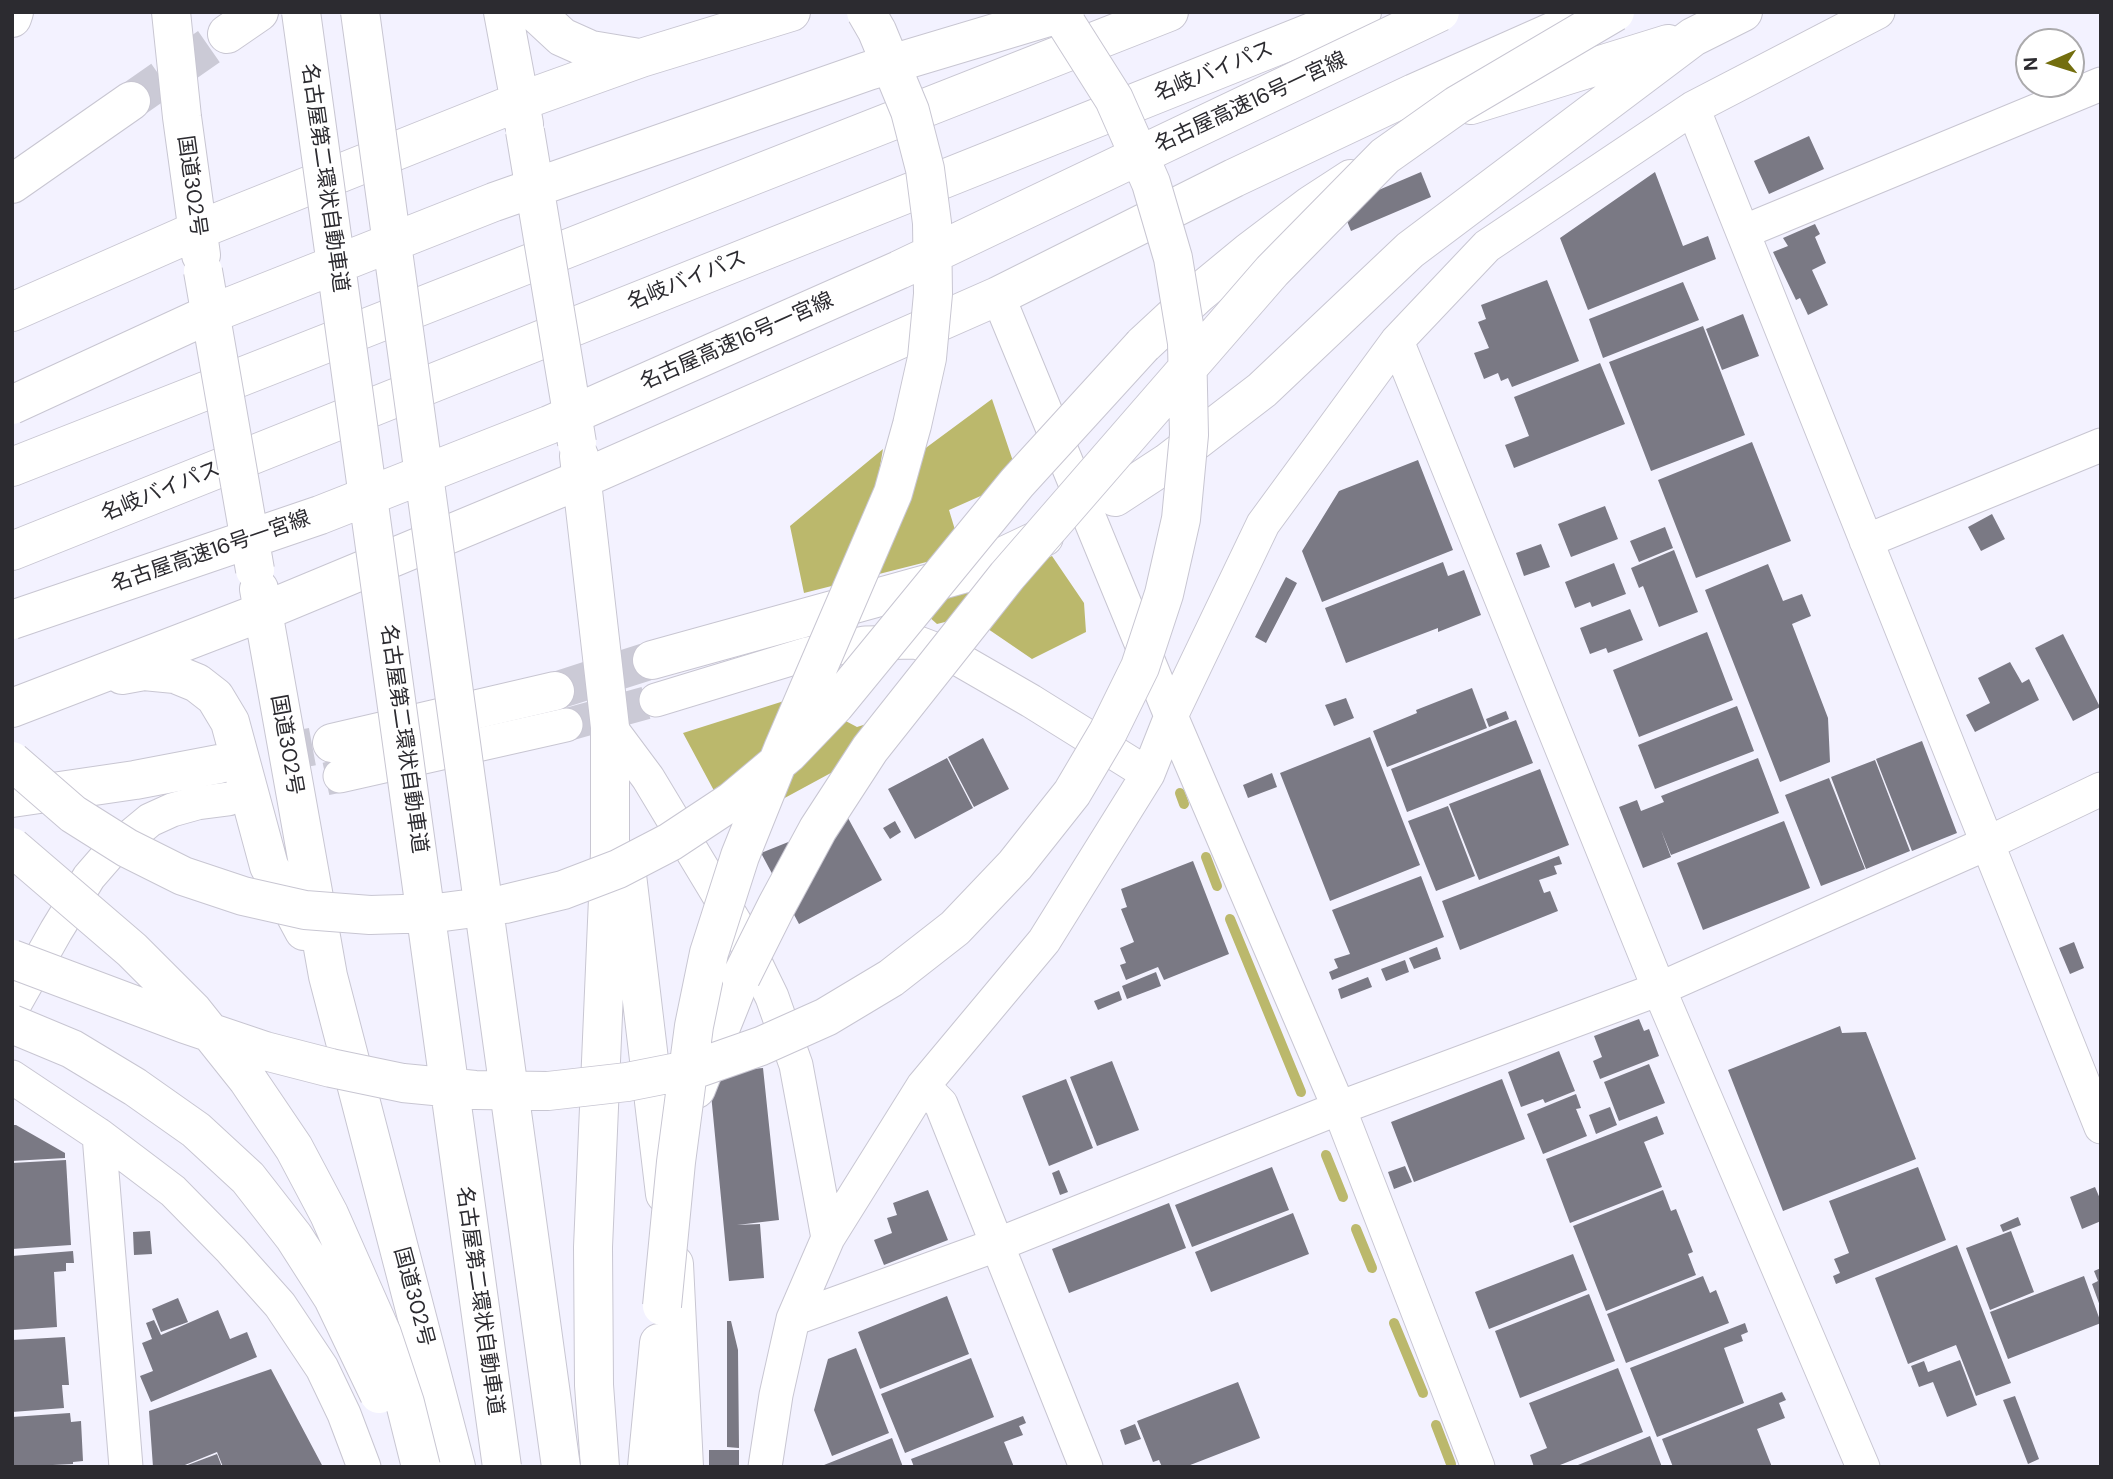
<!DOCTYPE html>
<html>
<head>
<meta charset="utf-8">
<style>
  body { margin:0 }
  #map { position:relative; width:2113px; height:1479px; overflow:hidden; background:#f3f2ff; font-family:"DM Sans",sans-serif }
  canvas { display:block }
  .frame { position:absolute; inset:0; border:14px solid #2c2b30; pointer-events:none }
  .north { position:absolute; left:2015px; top:28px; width:70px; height:70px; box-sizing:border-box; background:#fff; border:2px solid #abaaac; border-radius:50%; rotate:267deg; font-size:19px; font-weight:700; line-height:28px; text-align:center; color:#2c2b30 }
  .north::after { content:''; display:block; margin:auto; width:24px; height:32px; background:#736e0e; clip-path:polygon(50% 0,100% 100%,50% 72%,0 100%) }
</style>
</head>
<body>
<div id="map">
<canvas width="2113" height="1479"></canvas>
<div class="frame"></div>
<div class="north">N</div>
</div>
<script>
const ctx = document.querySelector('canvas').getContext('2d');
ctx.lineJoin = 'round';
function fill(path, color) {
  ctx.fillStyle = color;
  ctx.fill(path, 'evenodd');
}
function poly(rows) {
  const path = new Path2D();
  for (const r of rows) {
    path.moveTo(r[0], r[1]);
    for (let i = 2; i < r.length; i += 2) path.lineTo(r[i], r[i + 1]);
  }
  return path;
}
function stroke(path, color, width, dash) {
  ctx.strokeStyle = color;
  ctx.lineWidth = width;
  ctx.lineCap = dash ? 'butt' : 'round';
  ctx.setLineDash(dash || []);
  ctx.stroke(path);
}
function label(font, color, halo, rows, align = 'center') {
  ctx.font = font + ' "DM Sans","Noto Sans JP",sans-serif';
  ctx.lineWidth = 5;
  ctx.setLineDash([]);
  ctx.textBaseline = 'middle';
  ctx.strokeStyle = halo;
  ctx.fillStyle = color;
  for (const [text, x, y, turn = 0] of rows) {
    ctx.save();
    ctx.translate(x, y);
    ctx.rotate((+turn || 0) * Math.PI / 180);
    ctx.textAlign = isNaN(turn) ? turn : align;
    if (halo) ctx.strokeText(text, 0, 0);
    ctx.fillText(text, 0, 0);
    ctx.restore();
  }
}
fill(poly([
  [992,399,1019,479,949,510,962,553,804,593,790,526,883,449,877,484],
  [1052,556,1084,603,1086,632,1032,659,969,616,937,624,919,608],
  [784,701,808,701,857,727,876,721,888,742,733,826,683,733]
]), '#bbb86c');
stroke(poly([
  [1180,793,1184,804],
  [1206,857,1217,886],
  [1230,919,1301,1092],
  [1326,1155,1343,1197],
  [1356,1229,1372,1268],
  [1394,1323,1423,1393],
  [1436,1425,1451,1464]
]), '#bbb86c', 10);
fill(poly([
  [1809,136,1824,169,1769,194,1754,161],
  [1421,172,1431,197,1351,231,1341,206],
  [1655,172,1683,246,1708,236,1716,259,1588,310,1560,238],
  [1815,224,1820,234,1815,237,1826,263,1812,270,1828,305,1808,315,1800,298,1796,300,1773,252,1788,246,1783,238],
  [1547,280,1579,361,1512,387,1508,378,1501,381,1498,373,1484,379,1474,353,1489,348,1478,322,1486,319,1481,305],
  [1683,282,1699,320,1603,358,1589,319],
  [1743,314,1759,356,1722,370,1706,329],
  [1703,326,1745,435,1651,471,1609,362],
  [1600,363,1625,424,1514,468,1505,445,1529,436,1514,397],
  [1752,442,1791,541,1696,578,1658,480],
  [1418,460,1453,550,1322,602,1302,551,1339,491],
  [1605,506,1618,539,1571,557,1558,524],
  [1992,514,2005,539,1981,551,1968,527],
  [1665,527,1673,548,1639,562,1630,541],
  [1541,544,1550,567,1524,576,1516,553],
  [1674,550,1698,612,1659,627,1643,586,1639,588,1631,568],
  [1443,562,1448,576,1464,570,1481,615,1438,632,1438,628,1346,663,1325,608],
  [1614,563,1626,594,1592,607,1590,602,1575,608,1565,582],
  [1768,564,1783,601,1802,594,1811,616,1792,624,1828,718,1830,762,1780,782,1705,590],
  [1286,577,1297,583,1266,643,1255,637],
  [1630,609,1643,640,1608,653,1606,648,1590,654,1580,628],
  [1707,632,1733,700,1639,737,1613,670],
  [2063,634,2100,707,2073,721,2035,648],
  [2010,662,2022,683,2029,679,2039,700,1975,732,1966,715,1990,703,1978,678],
  [1472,688,1487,728,1387,767,1373,731,1417,713,1416,710],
  [1346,698,1354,718,1334,726,1325,705],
  [1737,706,1754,751,1655,789,1638,745],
  [1506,711,1509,719,1489,727,1486,719],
  [1516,720,1533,763,1407,812,1391,769],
  [1370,737,1420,865,1330,901,1280,773],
  [983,738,1009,789,974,807,948,757],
  [1922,741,1957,833,1912,851,1876,759],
  [947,758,973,808,915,839,888,789],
  [1758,758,1779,813,1671,855,1661,830,1671,857,1643,868,1619,807,1637,800,1641,811,1664,802,1661,796],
  [1875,760,1910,851,1866,869,1831,777],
  [1540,769,1569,845,1479,880,1449,804],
  [1272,773,1277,787,1248,798,1243,785],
  [1829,778,1865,869,1821,886,1785,795],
  [1448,806,1475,876,1436,891,1408,821],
  [848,818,882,880,799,924,761,853],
  [895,821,901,832,890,839,883,828],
  [1784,821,1810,888,1703,930,1677,863],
  [1559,856,1562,864,1554,866,1557,874,1539,880,1544,893,1550,891,1558,911,1460,950,1442,901],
  [1193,861,1229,954,1164,980,1158,967,1126,980,1120,965,1126,963,1120,948,1134,942,1121,909,1127,907,1121,889],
  [1421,876,1444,937,1332,980,1329,972,1338,968,1334,959,1350,954,1332,910],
  [2074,942,2084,968,2070,974,2059,948],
  [1437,947,1441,959,1414,969,1409,958],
  [1405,960,1409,972,1386,981,1381,969],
  [1156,972,1161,986,1127,999,1122,986],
  [1368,977,1372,987,1341,999,1338,989],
  [1119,991,1122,1000,1098,1010,1094,1001],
  [1639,1019,1644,1031,1649,1029,1659,1056,1600,1079,1593,1061,1602,1057,1594,1036],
  [1840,1026,1842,1033,1866,1032,1916,1159,1783,1211,1728,1070],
  [1559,1051,1575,1091,1545,1103,1543,1099,1521,1107,1508,1072],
  [1112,1061,1139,1130,1097,1146,1070,1077],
  [1649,1064,1665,1103,1619,1121,1604,1082],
  [763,1068,779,1220,737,1225,760,1224,764,1278,729,1281,709,1073],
  [1066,1079,1093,1148,1049,1166,1022,1096],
  [1502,1079,1525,1139,1414,1182,1391,1122],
  [1576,1094,1581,1108,1576,1109,1587,1136,1543,1154,1527,1114],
  [1610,1107,1617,1125,1596,1134,1589,1115],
  [1657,1116,1664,1134,1644,1142,1662,1187,1570,1223,1546,1159],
  [12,1125,16,1125,65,1153,65,1158,12,1161],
  [66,1160,71,1245,12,1249,12,1163],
  [1405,1166,1412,1182,1394,1189,1388,1172],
  [1272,1167,1289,1210,1192,1247,1175,1205],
  [1918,1167,1946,1240,1836,1284,1833,1276,1840,1273,1834,1259,1849,1253,1829,1201],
  [1059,1170,1068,1192,1060,1195,1052,1173],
  [2095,1187,2101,1201,2101,1221,2082,1229,2070,1197],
  [928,1190,948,1240,884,1265,874,1240,892,1233,887,1218,897,1215,893,1203],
  [1663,1190,1671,1211,1676,1209,1693,1252,1688,1254,1696,1275,1606,1311,1573,1226],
  [1169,1203,1186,1248,1069,1293,1052,1249],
  [1293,1213,1309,1254,1211,1292,1195,1252],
  [2018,1217,2021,1225,2003,1232,2000,1225],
  [150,1231,152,1254,134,1255,133,1232],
  [2011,1231,2034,1292,1990,1310,1966,1248],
  [1957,1245,2011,1383,1976,1396,1956,1345,1908,1364,1875,1278],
  [73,1251,74,1263,66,1263,66,1271,54,1272,57,1327,12,1330,12,1256],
  [1573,1254,1587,1290,1489,1329,1475,1292],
  [2101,1268,2101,1306,2100,1306,2092,1284,2098,1281,2094,1271],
  [1703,1276,1710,1293,1716,1290,1729,1323,1626,1363,1607,1314],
  [2084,1276,2101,1323,2008,1359,1990,1312],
  [1589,1294,1615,1361,1520,1398,1495,1331],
  [947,1296,969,1354,880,1389,858,1332],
  [178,1298,188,1322,161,1332,152,1309],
  [218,1310,230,1339,247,1332,257,1357,151,1402,140,1376,153,1371,142,1343,152,1339,146,1323,154,1320,161,1335],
  [727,1321,731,1321,738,1350,739,1448,727,1447],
  [1745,1323,1748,1332,1741,1335,1743,1341,1724,1348,1744,1403,1657,1437,1630,1368],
  [65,1337,69,1385,62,1385,64,1408,12,1412,12,1340],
  [856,1348,889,1433,832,1456,814,1410,828,1359],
  [971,1358,994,1417,905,1453,881,1394],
  [1960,1360,1977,1405,1947,1417,1933,1382,1919,1387,1911,1366,1924,1361,1928,1372],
  [1618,1368,1643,1432,1555,1467,1534,1467,1530,1455,1547,1448,1529,1403],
  [271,1369,323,1467,223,1467,217,1452,180,1467,153,1467,149,1411],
  [1238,1382,1260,1438,1185,1467,1162,1467,1159,1460,1153,1462,1137,1421],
  [1782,1392,1786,1400,1779,1403,1785,1418,1757,1429,1772,1467,1673,1467,1662,1439],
  [2015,1396,2039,1459,2028,1464,2003,1400],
  [70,1413,71,1422,81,1421,83,1461,73,1462,73,1464,12,1467,12,1417],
  [1023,1416,1026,1423,1019,1426,1023,1435,1004,1442,1014,1467,914,1467,911,1459],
  [1135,1424,1141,1439,1125,1445,1120,1430],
  [1650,1436,1662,1467,1573,1467],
  [892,1438,903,1467,819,1467],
  [709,1450,739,1450,739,1467,709,1467],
  [217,1454,222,1467,185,1467,185,1466]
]), '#7a7984');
stroke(poly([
  [566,725,656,700],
  [228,799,340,776]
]), '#cbcad6', 33, [33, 17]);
stroke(poly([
  [131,101,227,34],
  [555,691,652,660],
  [219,764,332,743]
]), '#cbcad6', 38, [38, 19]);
const street = poly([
  [1693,108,2101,1127],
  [1743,232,2101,84],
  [998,296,1171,716,1339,1108,1478,1467],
  [1397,341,1659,989,1863,1467],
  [1866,541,2101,445],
  [656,700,807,654,865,643,916,642,953,656,1031,701,1148,774],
  [610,727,648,778,739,929,772,997,796,1065,828,1238],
  [340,776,566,725],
  [12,1009,56,931,89,877,109,854,150,820,172,810,197,803,228,799],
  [12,1077,99,1135,173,1191,231,1250,280,1305,322,1368,344,1414,364,1467],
  [923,1086,941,1104,1086,1467],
  [99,1135,126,1467],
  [793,1319,999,1244,1339,1108,1659,989,1988,843,2101,789],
  [765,1467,776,1395,793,1319,828,1238,923,1086,1044,941,1148,774,1171,716,1263,524,1397,341,1487,246,1693,108,1878,12]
]);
const highway = poly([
  [171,12,182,117,201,255],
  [503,12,524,124],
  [535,12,562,37,591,50,639,58],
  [12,18,14,12],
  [227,34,259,12],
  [1471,105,1668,44],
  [12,184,131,101],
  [12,312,198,230,521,101,641,58,791,12],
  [1143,345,1198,294,1249,252,1311,205,1351,179],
  [579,456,610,727,610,852,593,1247,594,1385,600,1467],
  [12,467,1169,12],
  [1115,497,1167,463,1262,390,1410,250,1693,37,1743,12],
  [12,551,1362,12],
  [259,589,328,976,456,1467],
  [652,660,970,572,1044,537],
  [122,675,144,671,175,674,197,683,215,697,230,722,269,866,304,931],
  [12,708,262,612,582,479,998,296,1234,178,1414,93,1565,26],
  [332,743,555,691],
  [12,798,135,780,219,764],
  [627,875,665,1194],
  [696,1089,741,977],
  [674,1264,684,1467],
  [647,1467,659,1343]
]);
stroke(street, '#c8c6d2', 35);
stroke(highway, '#c8c6d2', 40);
stroke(street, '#fff', 33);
stroke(highway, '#fff', 38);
const highwayBridge = poly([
  [301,12,502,1467],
  [360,12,561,1467],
  [525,131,577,443],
  [203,271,255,570],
  [12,405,203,317,494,202,868,71,1065,12],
  [12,620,320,515,549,425,899,270,1440,12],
  [12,761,73,814,127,848,183,876,243,896,305,910,370,915,436,913,505,904,563,890,618,869,670,842,732,801,788,754,835,705,1017,483,1143,345],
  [12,847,132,950,193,1011,248,1080,294,1148,329,1214,382,1334,405,1403,421,1467],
  [12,959,185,1024,265,1051,331,1068,403,1083,475,1090,548,1091,627,1082,698,1068,761,1046,826,1017,891,978,955,928,1015,865,1072,793,1108,732,1140,667,1164,594,1181,519,1189,435,1187,343,1173,258,1151,183,1114,99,1059,12],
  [741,977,777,905,818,829,870,749,1007,576,1272,271,1385,156,1457,105,1615,12],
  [12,1024,72,1049,135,1087,196,1130,248,1178,294,1237,333,1298,379,1394],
  [662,1306,676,1162,694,1026,709,953,740,856,783,749,893,493,912,425,927,358,933,294,932,223,925,169,910,111,877,31,866,12]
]);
stroke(highwayBridge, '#c8c6d2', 40, []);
stroke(highwayBridge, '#fff', 38);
label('21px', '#2c2b30', '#fff', [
  ["名岐バイパス",1214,72,-22],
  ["名古屋高速16号一宮線",1251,103,-25],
  ["名古屋第二環状自動車道",324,178,82],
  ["国道302号",191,186,82],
  ["名岐バイパス",687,281,-22],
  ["名古屋高速16号一宮線",737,342,-24],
  ["名岐バイパス",161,492,-22],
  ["名古屋高速16号一宮線",211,552,-19],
  ["名古屋第二環状自動車道",403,739,82],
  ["国道302号",286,745,80],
  ["国道302号",413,1297,75],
  ["名古屋第二環状自動車道",479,1301,82]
]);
</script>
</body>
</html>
